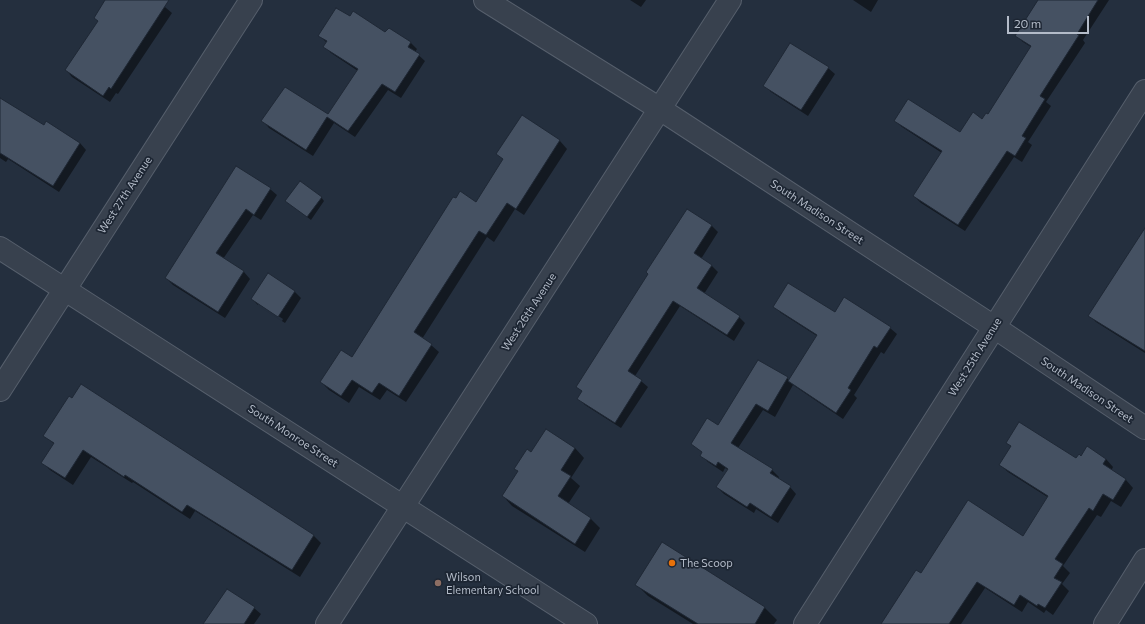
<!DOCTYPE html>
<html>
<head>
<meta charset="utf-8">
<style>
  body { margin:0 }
  #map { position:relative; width:1145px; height:624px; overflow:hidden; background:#242f3e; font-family:Commissioner,sans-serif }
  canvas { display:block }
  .scale { position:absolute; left:1007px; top:16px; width:82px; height:18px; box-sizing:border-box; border:2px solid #b4bcc9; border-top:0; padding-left:5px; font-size:12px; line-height:14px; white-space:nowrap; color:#b4bcc9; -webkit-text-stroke:3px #1d2633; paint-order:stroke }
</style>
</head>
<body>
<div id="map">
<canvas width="1145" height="624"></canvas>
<div class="scale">20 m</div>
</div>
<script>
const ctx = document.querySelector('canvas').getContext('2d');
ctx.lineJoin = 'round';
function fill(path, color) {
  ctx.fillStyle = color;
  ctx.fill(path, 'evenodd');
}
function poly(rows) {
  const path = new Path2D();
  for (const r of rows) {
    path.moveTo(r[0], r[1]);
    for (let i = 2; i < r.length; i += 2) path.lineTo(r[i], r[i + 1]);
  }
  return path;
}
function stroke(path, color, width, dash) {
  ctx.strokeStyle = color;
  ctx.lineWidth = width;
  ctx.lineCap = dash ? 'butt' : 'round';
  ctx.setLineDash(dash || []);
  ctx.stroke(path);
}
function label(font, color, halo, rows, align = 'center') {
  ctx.font = font + ' Commissioner,sans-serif';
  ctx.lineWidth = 3.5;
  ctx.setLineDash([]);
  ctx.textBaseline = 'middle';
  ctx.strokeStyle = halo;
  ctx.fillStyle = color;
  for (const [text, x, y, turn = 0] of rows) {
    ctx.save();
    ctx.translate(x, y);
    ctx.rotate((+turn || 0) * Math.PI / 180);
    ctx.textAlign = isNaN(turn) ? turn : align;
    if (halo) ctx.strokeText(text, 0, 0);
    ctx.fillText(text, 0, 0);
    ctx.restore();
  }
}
fill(poly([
  [107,0,160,0,159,2,172,13,118,94,116,93,110,102,72,77,66,70,99,21],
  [630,0,646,0,641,7],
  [853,0,878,0,871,12],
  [1040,0,1109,0,1083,40,1085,43,1046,102,1051,106,1028,142,1032,145,1022,162,1014,157,965,231,921,203,914,196,942,153,902,127,895,121,961,133,983,120,988,115,1031,47,1023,42,1016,36],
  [350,18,386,34,410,42,417,49,415,52,425,61,401,98,388,90,355,137,334,123,313,156,269,128,263,121,328,116,358,71,331,53,325,47,327,43,319,35],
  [828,68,835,74,808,116,771,92,764,85],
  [0,102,44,126,47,122,80,143,86,150,59,192,8,159,6,162,0,158],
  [522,116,560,141,567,149,524,215,515,209,494,242,487,237,422,339,431,345,439,352,406,402,387,390,380,400,359,387,349,403,329,390,321,382,352,358,477,203,504,160,498,154],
  [236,168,270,189,277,195,261,220,253,215,223,259,244,272,250,279,225,318,173,285,166,278],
  [321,197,324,201,311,220,286,201],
  [687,210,712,226,718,232,701,259,712,266,718,272,704,294,739,317,745,323,734,341,680,306,635,376,648,387,621,428,585,405,579,399,583,392,578,387,649,274],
  [1145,229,1145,353,1096,322,1090,316],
  [294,291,301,298,285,323,258,306,282,321,283,319,258,303,258,305,252,299],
  [845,298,890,328,897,334,884,354,881,352,854,395,857,398,843,419,793,385,775,417,763,410,738,448,772,470,779,477,778,479,790,487,796,494,778,523,756,509,754,513,724,494,717,487,728,470,725,468,723,472,708,462,701,455,703,453,692,444,719,427,787,378,790,381,817,336,781,313,774,306,835,314],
  [81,385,314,536,321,543,300,577,195,511,190,519,133,482,132,483,91,457,73,485,50,470,42,462,54,444,45,436,73,399],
  [1007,442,1076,460,1106,459,1113,467,1111,471,1126,480,1133,488,1121,507,1111,501,1101,517,1097,515,1063,566,1070,573,1062,584,1069,591,1053,615,1046,610,1044,613,1028,602,1022,612,985,588,961,624,892,624,921,575,1024,537,1049,498,1008,472,1000,465,1012,447],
  [575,448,584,458,571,478,580,486,568,504,591,519,600,528,585,552,512,506,503,496,519,472,515,469,531,453],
  [662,543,765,608,777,620,774,624,693,624,648,596,636,584],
  [254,608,261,614,254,624,205,624]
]), '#0007');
const building = poly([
  [105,0,169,0,111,89,109,87,103,96,65,70,98,21,94,18,105,0],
  [1038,0,1098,0,1077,34,1079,35,1040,96,1045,99,1022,136,1026,138,1015,156,1007,151,958,225,913,196,942,151,894,121,908,99,960,132,973,112,982,119,986,113,988,114,1031,46,1015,36,1038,0],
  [336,8,350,16,353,11,385,32,389,28,411,42,408,47,420,54,395,92,382,84,348,131,327,117,306,150,261,121,285,87,328,114,358,69,323,47,327,41,318,36,336,8],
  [790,43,829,67,801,110,763,86,790,43],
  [0,98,44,125,46,121,80,143,53,186,0,153,0,98],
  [522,115,560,140,516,209,507,203,486,235,479,231,414,332,432,344,399,396,379,383,372,393,352,380,341,396,320,382,341,350,352,357,453,197,456,198,460,191,476,202,503,159,496,154,522,115],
  [236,166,271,188,254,215,246,209,216,253,244,271,218,312,165,278,236,166],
  [300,181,322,197,307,217,285,201,300,181],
  [687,209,712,225,694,253,712,265,697,288,740,316,727,335,673,301,628,371,642,380,615,423,577,399,582,391,576,387,648,274,646,272,687,209],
  [1145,228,1145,351,1088,316,1145,228],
  [268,273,295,291,278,317,251,299,268,273],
  [788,283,835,312,844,297,891,327,877,348,874,346,848,388,851,390,836,413,788,381,817,335,773,307,788,283],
  [758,360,788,377,768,411,756,404,731,443,773,469,770,473,791,486,771,517,750,503,747,507,716,487,728,469,718,462,716,466,700,456,702,452,691,444,707,418,718,425,758,360],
  [81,384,314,535,292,570,187,505,182,512,125,475,124,477,83,450,65,478,41,463,54,443,43,436,69,396,72,398,81,384],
  [1019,422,1076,458,1079,454,1081,456,1087,446,1106,459,1103,464,1126,479,1113,500,1103,494,1093,511,1089,508,1055,559,1063,564,1054,578,1062,582,1045,608,1038,604,1037,606,1020,595,1014,605,977,582,949,624,881,624,916,570,921,573,968,500,1023,536,1048,496,999,465,1011,446,1006,443,1019,422],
  [546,429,575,448,561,470,571,476,558,496,591,518,575,544,502,496,518,471,514,469,527,449,531,452,546,429],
  [662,542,765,607,755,624,698,624,635,585,662,542],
  [227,589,255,607,244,624,203,624,227,589]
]);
fill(building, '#455162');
stroke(building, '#1f2835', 1);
const street = poly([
  [485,0,660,109,994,327,1145,428],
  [0,248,586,624],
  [0,390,251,0],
  [327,624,730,0],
  [805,624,1145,91],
  [1105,624,1145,560]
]);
stroke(street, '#565f6c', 24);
stroke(street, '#38414e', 22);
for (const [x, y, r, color] of [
  [672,563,4,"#e8710a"],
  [438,583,4,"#8d6e63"]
]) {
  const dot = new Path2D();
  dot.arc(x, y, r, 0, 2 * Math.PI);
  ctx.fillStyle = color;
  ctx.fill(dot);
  stroke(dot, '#1d2633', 1.5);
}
label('11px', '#b4bcc9', '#1d2633', [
  ["West 27th Avenue",125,195,-57],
  ["South Madison Street",817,212,33],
  ["West 26th Avenue",529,312,-57],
  ["West 25th Avenue",975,357,-58],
  ["South Madison Street",1087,390,34],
  ["South Monroe Street",293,436,33]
]);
label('11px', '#b4bcc9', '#1d2633', [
  ["The Scoop",680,563],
  ["Wilson",446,577],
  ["Elementary School",446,590]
], 'left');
</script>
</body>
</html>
